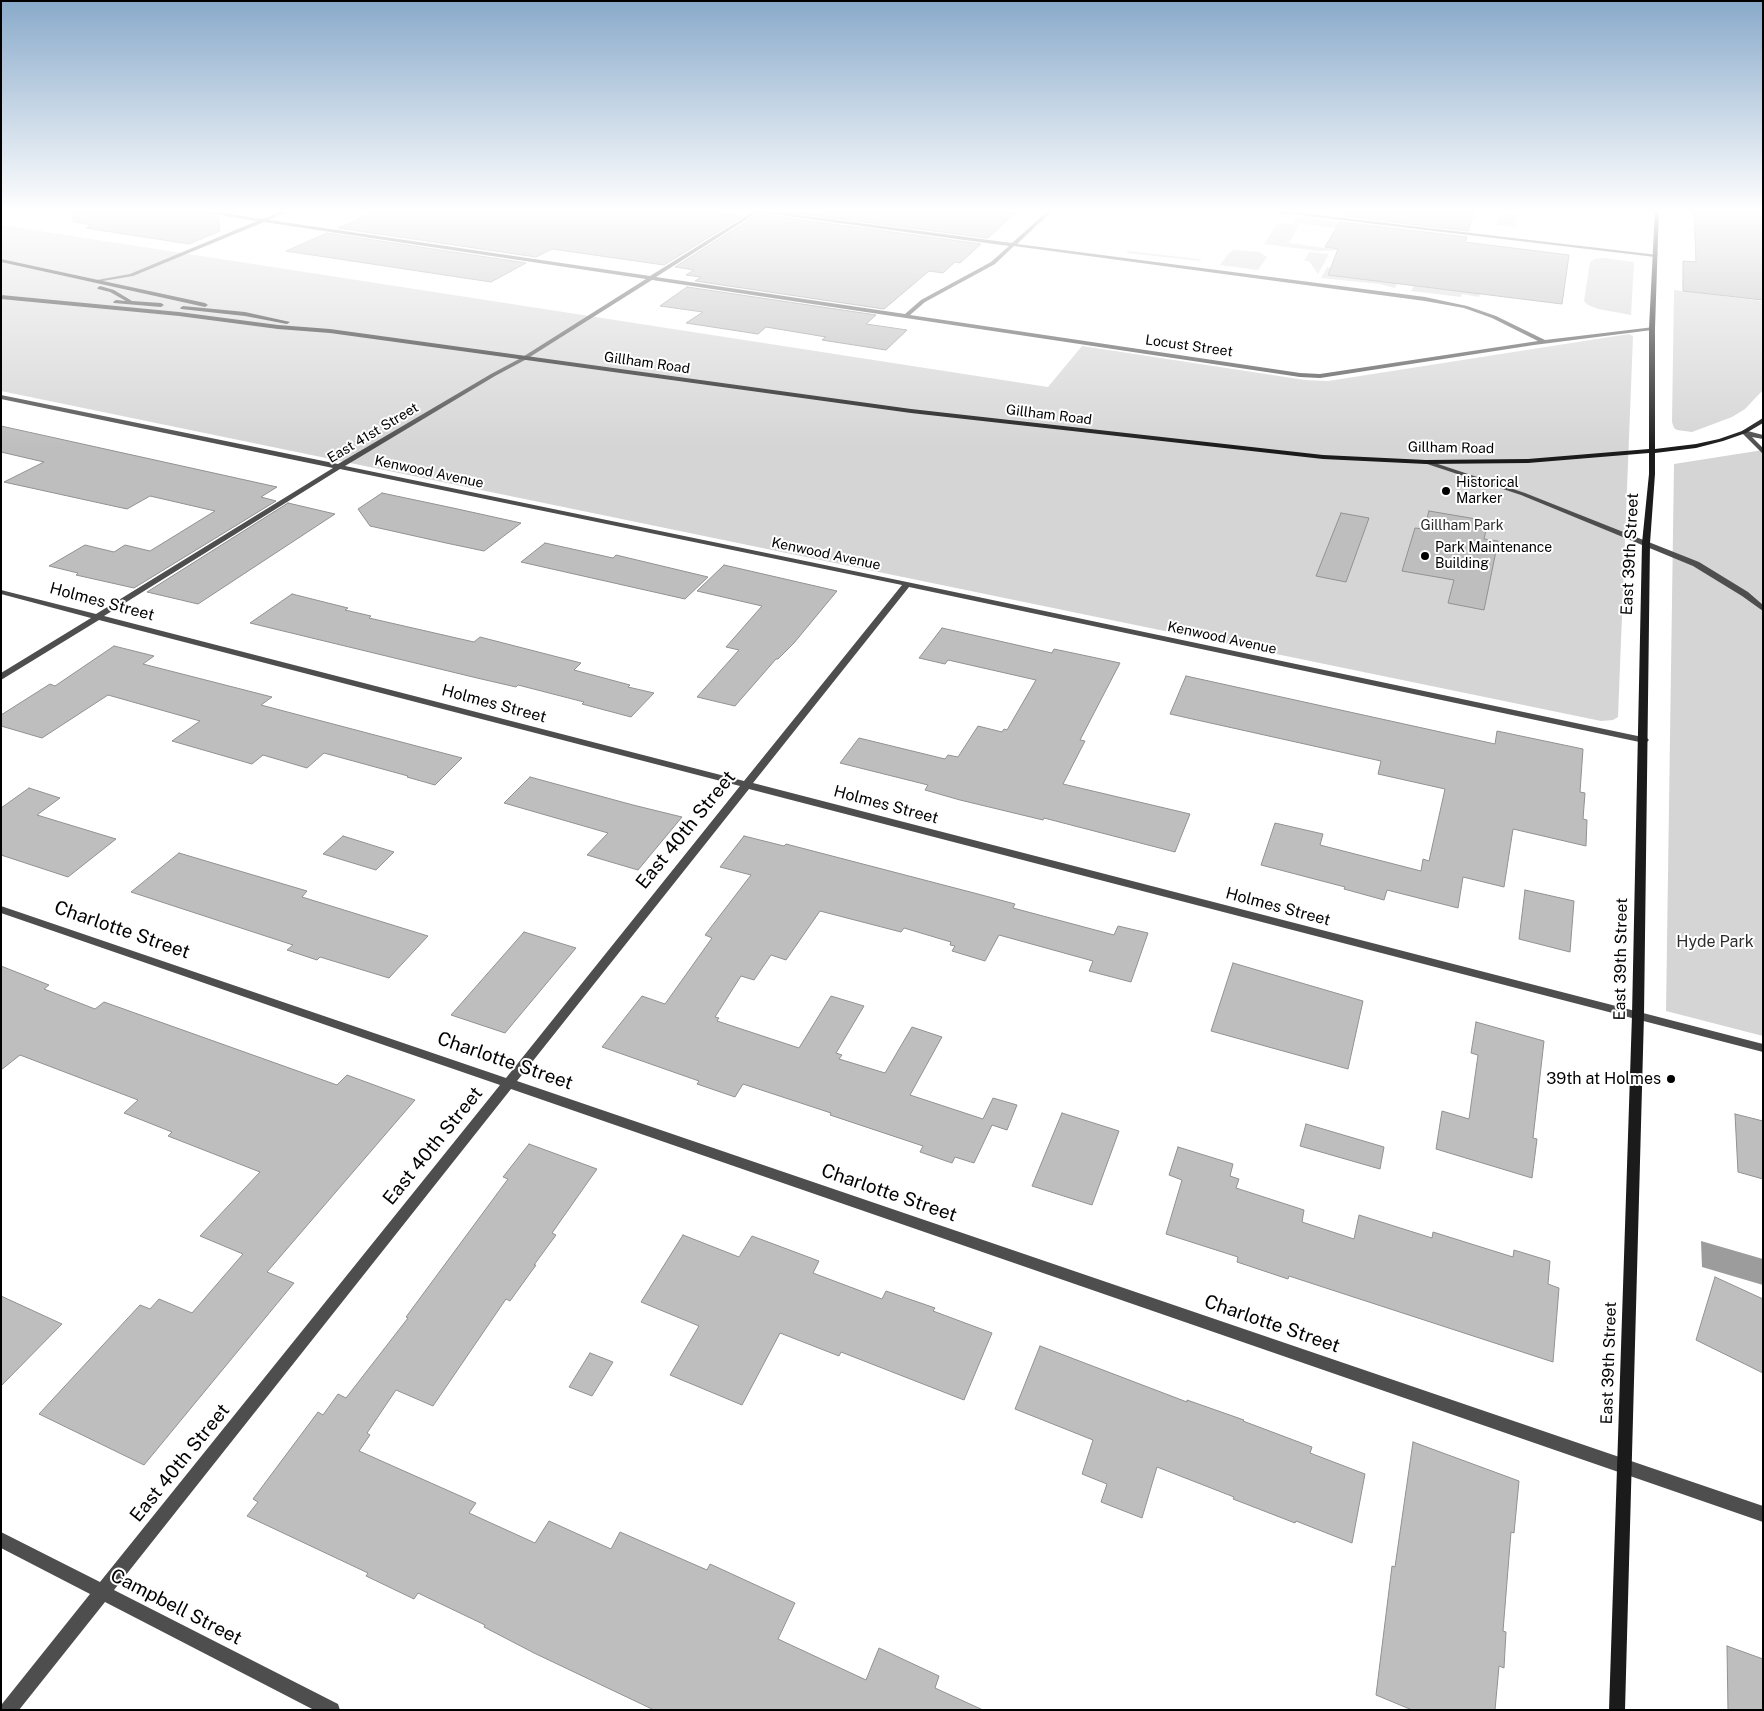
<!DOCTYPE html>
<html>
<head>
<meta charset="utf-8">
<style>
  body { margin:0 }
  #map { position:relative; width:1764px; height:1711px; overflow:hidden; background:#fff; font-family:"Public Sans",sans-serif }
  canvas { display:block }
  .frame { position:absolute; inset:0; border:2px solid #000; pointer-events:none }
</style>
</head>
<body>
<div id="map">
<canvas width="1764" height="1711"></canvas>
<div class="frame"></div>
</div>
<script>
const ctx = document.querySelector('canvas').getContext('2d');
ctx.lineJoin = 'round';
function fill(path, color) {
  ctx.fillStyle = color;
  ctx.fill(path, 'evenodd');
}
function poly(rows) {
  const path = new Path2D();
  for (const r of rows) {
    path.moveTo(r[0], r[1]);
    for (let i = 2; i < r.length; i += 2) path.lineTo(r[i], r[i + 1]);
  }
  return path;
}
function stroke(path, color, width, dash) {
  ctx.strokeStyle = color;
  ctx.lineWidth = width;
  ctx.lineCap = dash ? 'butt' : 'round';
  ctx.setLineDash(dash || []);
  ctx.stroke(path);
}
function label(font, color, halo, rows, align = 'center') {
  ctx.font = font + ' "Public Sans",sans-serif';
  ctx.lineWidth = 4;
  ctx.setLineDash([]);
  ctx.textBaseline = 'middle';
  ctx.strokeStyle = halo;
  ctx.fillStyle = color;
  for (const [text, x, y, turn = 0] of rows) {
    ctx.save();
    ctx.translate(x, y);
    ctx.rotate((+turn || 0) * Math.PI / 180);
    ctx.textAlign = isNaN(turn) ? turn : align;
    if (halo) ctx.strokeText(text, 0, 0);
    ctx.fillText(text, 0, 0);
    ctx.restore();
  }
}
fill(poly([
  [1500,212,1518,214,1515,227,1496,225],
  [1296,217,1382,228,1382,233,1293,223],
  [1278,223,1299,225,1289,243,1341,250,1318,251,1264,244],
  [1,225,1048,387,1082,346,1305,380,1328,381,1629,334,1633,336,1618,717,1613,720,1601,721,1,391],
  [1234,250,1259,252,1267,257,1258,270,1220,265,1229,253],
  [1129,251,1198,259,1202,261,1126,253],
  [1309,252,1329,254,1318,274,1309,261,1304,261],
  [1604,258,1634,262,1631,315,1598,309,1588,305,1584,301,1590,262,1595,259],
  [1327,267,1331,268,1397,283,1395,288,1380,284,1321,278],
  [1414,286,1480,294,1479,297,1462,294,1461,297,1411,291],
  [1674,290,1763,301,1763,390,1745,409,1732,417,1692,432,1677,430,1674,428,1672,422],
  [1763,450,1763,1036,1666,1011,1674,464]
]), '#d5d5d5');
fill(poly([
  [1701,1241,1763,1259,1763,1285,1702,1267]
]), '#9c9c9c');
const building = poly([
  [74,209,184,209,188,212,218,217,220,231,189,244,86,228,92,225,73,222,74,209],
  [381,209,692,209,743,216,664,265,552,249,536,257,338,228,381,209],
  [764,209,977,209,1015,213,988,238,764,209],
  [1347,209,1444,209,1474,212,1468,231,1343,216,1347,209],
  [1694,209,1763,211,1763,300,1683,291,1683,261,1696,262,1694,209],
  [758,214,981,244,960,263,955,262,943,273,929,271,884,309,695,281,701,277,686,275,694,270,675,267,758,214],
  [1340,222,1467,237,1465,242,1569,255,1562,304,1328,275,1338,249,1325,247,1340,222],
  [327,233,526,263,491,282,286,251,327,233],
  [687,287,876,315,866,324,907,330,886,350,822,340,826,337,766,327,758,334,686,323,703,312,660,306,687,287],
  [1,426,277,487,261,497,276,501,134,588,76,575,78,573,49,566,85,545,114,552,125,545,150,551,215,511,150,496,127,509,4,482,44,462,1,452,1,426],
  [382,493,453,508,521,523,484,551,446,543,370,526,358,509,382,493],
  [288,503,335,514,198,604,147,592,288,503],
  [1429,511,1488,521,1484,539,1498,541,1484,610,1448,603,1454,580,1402,571,1415,528,1424,529,1429,511],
  [1341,513,1369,518,1346,582,1316,576,1341,513],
  [545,543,613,558,616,555,708,577,685,599,521,562,545,543],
  [724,565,837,591,794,643,778,659,776,659,735,706,697,697,739,650,726,647,762,606,697,591,724,565],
  [292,594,348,608,345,610,371,616,369,618,474,642,480,637,581,663,574,670,630,685,628,687,654,693,631,717,582,704,584,702,518,685,516,687,477,678,250,623,292,594],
  [942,628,1052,653,1054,649,1120,663,1080,740,1085,741,1063,784,1190,814,1175,852,1044,818,1043,820,960,800,925,790,928,785,840,763,859,738,945,759,948,755,958,757,978,726,1002,732,1004,729,1007,730,1036,680,948,660,945,664,919,658,942,628],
  [114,646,154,656,143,664,272,697,261,705,462,758,435,785,407,777,408,776,324,753,307,768,263,755,252,764,172,741,200,721,108,695,42,738,1,726,1,715,50,684,55,686,114,646],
  [1186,676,1495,744,1497,731,1583,749,1580,792,1585,793,1583,819,1587,820,1586,846,1513,829,1504,887,1463,877,1458,908,1387,890,1384,900,1344,889,1345,887,1261,865,1275,823,1323,834,1320,845,1421,871,1423,859,1429,861,1445,789,1378,774,1381,761,1170,714,1186,676],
  [530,777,633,805,682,817,638,870,587,855,608,833,504,803,530,777],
  [29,788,60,798,37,815,116,839,68,877,1,855,1,808,29,788],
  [343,836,394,852,376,870,323,854,343,836],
  [744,836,784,846,786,844,978,894,1015,904,1013,908,1114,935,1118,926,1148,933,1131,982,1089,971,1093,961,999,935,985,961,952,951,955,946,950,945,951,942,904,928,901,932,820,911,786,960,771,955,754,980,741,976,715,1017,719,1018,717,1021,799,1048,831,996,864,1006,836,1053,842,1055,839,1059,885,1073,912,1027,942,1037,910,1095,983,1119,993,1098,1017,1105,1007,1130,992,1125,974,1163,955,1157,952,1163,920,1152,923,1146,830,1115,831,1113,743,1084,735,1097,697,1084,699,1081,602,1047,642,996,665,1004,712,938,705,935,751,875,720,867,744,836],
  [179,853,307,891,302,897,428,936,389,978,320,957,317,960,287,950,293,945,131,892,179,853],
  [1525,890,1574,901,1570,952,1519,939,1525,890],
  [524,932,576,948,505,1033,451,1015,524,932],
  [1233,963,1363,1001,1348,1069,1211,1031,1233,963],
  [1,966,49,985,44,989,95,1009,104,1002,337,1085,347,1075,415,1100,267,1272,294,1283,144,1465,39,1414,140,1305,150,1309,159,1299,192,1313,243,1254,200,1236,260,1172,168,1136,172,1132,124,1113,138,1100,20,1055,1,1070,1,966],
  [1476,1022,1544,1041,1533,1138,1537,1139,1532,1178,1436,1149,1442,1111,1469,1119,1478,1055,1471,1053,1476,1022],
  [1062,1113,1119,1131,1092,1205,1032,1186,1062,1113],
  [1735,1114,1763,1121,1763,1179,1738,1172,1735,1114],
  [1306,1124,1384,1147,1380,1169,1300,1146,1306,1124],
  [529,1144,597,1169,552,1233,556,1235,534,1265,536,1265,510,1301,506,1299,433,1406,396,1390,367,1433,370,1435,359,1451,476,1503,469,1513,535,1543,549,1521,611,1549,620,1532,707,1570,710,1564,795,1603,778,1639,866,1680,879,1648,939,1676,935,1688,983,1710,654,1710,534,1653,484,1627,485,1625,418,1593,414,1599,366,1576,368,1573,247,1516,258,1502,253,1499,318,1412,323,1415,338,1394,346,1398,408,1318,406,1317,508,1179,503,1177,529,1144],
  [1178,1147,1233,1164,1230,1176,1239,1179,1236,1188,1304,1210,1302,1222,1354,1239,1359,1215,1432,1238,1433,1232,1513,1257,1514,1250,1550,1261,1548,1284,1559,1288,1553,1362,1289,1276,1288,1279,1237,1262,1238,1257,1166,1234,1182,1180,1169,1175,1178,1147],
  [683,1235,739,1257,752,1236,819,1261,813,1273,882,1299,886,1291,935,1308,933,1311,992,1333,964,1400,841,1352,839,1356,780,1333,742,1405,670,1375,699,1326,641,1302,683,1235],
  [1715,1277,1763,1299,1763,1373,1696,1340,1715,1277],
  [1,1296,62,1324,1,1386,1,1296],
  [1040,1346,1187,1402,1187,1400,1244,1420,1243,1421,1312,1447,1310,1453,1365,1474,1352,1543,1296,1521,1295,1523,1233,1499,1234,1497,1157,1467,1142,1518,1101,1502,1107,1484,1082,1474,1093,1440,1015,1409,1040,1346],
  [590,1353,613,1362,592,1396,569,1387,590,1353],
  [1413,1442,1519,1481,1514,1533,1511,1532,1503,1631,1506,1632,1504,1668,1499,1666,1495,1710,1412,1710,1376,1695,1392,1566,1395,1567,1413,1442],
  [1727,1646,1763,1659,1763,1710,1728,1710,1727,1646]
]);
fill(building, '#bebebe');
stroke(building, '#929292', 1);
fill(poly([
  [186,209,196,209,263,219,287,209,292,209,269,220,650,276,753,212,741,209,752,209,1012,243,1050,209,1054,209,1017,244,1425,297,1467,306,1496,316,1545,340,1654,327,1654,329,1652,330,1534,345,1320,378,1300,377,652,280,525,360,495,376,345,466,907,582,1647,738,1649,740,1647,742,1644,743,909,587,753,783,1763,1044,1763,1052,749,789,517,1081,1763,1506,1763,1522,511,1089,114,1590,338,1704,340,1710,314,1710,105,1602,19,1710,1,1710,2,1704,90,1594,1,1548,1,1532,100,1582,500,1085,1,913,1,906,506,1078,740,786,99,620,1,680,1,673,91,618,1,594,1,590,96,614,333,468,1,399,1,395,338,464,491,374,521,358,646,279,264,222,133,276,97,282,97,280,130,274,257,221,188,210,186,209],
  [758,212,1009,246,991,262,921,300,905,314,656,277,758,212],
  [1014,246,1425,301,1464,308,1492,318,1538,341,1320,374,1300,373,910,315,925,302,995,264,1014,246],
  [340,469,902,585,744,781,104,616,340,469],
  [1255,209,1267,209,1658,255,1655,257,1257,210,1255,209],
  [1744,430,1763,435,1763,439,1752,437,1763,448,1763,454,1742,433,1742,431,1744,430],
  [1426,460,1525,493,1699,562,1748,592,1763,605,1763,611,1742,596,1693,566,1521,495,1424,463,1423,462,1426,460]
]), '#4e4e4e');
fill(poly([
  [1655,209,1659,209,1655,328,1655,449,1696,444,1719,439,1742,431,1763,418,1763,423,1746,433,1723,441,1696,448,1655,453,1655,474,1650,543,1644,1015,1625,1710,1609,1710,1632,1015,1642,543,1649,474,1649,453,1528,463,1426,464,1323,459,911,413,330,333,278,329,179,316,1,299,1,295,179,312,278,325,330,329,911,409,1323,455,1426,460,1528,459,1649,449,1649,328,1655,209],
  [1,259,205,303,208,305,205,307,1,262,1,259],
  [100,286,114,290,132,301,161,303,164,305,161,307,114,303,113,302,116,300,126,301,110,292,98,289,97,288,100,286],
  [183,306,245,312,290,322,287,324,245,316,181,309,180,308,183,306]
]), '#1b1b1b');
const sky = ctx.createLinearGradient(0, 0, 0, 448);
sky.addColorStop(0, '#89aaca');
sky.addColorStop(0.47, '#fff');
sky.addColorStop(1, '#ffffff00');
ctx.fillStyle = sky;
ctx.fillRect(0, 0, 1764, 448);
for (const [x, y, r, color] of [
  [1446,491,5,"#000"],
  [1425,556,5,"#000"],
  [1671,1079,5,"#000"]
]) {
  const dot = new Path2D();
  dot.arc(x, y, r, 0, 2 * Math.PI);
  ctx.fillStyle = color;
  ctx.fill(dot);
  stroke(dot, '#fff', 2);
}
label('14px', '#000', '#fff', [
  ["Locust Street",1189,346,8],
  ["Gillham Road",647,363,8],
  ["Gillham Road",1049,415,7],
  ["East 41st Street",373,433,-31],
  ["Gillham Road",1451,448,1],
  ["Kenwood Avenue",429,472,12],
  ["Kenwood Avenue",826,554,12],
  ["Kenwood Avenue",1222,638,12]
]);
label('14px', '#000', '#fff', [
  ["Historical",1456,483],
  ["Marker",1456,499],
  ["Park Maintenance",1435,548],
  ["Building",1435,564]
], 'left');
label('14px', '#2c2c2c', '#fff', [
  ["Gillham Park",1462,526]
]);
label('16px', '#000', '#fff', [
  ["East 39th Street",1630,554,-87],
  ["Holmes Street",102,602,15],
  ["Holmes Street",494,704,15],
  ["Holmes Street",886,805,15],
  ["Holmes Street",1278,907,15],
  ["East 39th Street",1621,959,-89],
  ["East 39th Street",1609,1363,-88]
]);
label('16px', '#2c2c2c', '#fff', [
  ["Hyde Park",1715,942]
]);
label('16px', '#000', '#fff', [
  ["39th at Holmes",1661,1079]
], 'right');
label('19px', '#000', '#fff', [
  ["East 40th Street",686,830,-51],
  ["Charlotte Street",122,930,19],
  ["Charlotte Street",505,1061,19],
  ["East 40th Street",433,1146,-51],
  ["Charlotte Street",889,1193,19],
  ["Charlotte Street",1272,1324,19],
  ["East 40th Street",180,1463,-51],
  ["Campbell Street",176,1607,27]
]);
</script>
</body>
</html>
